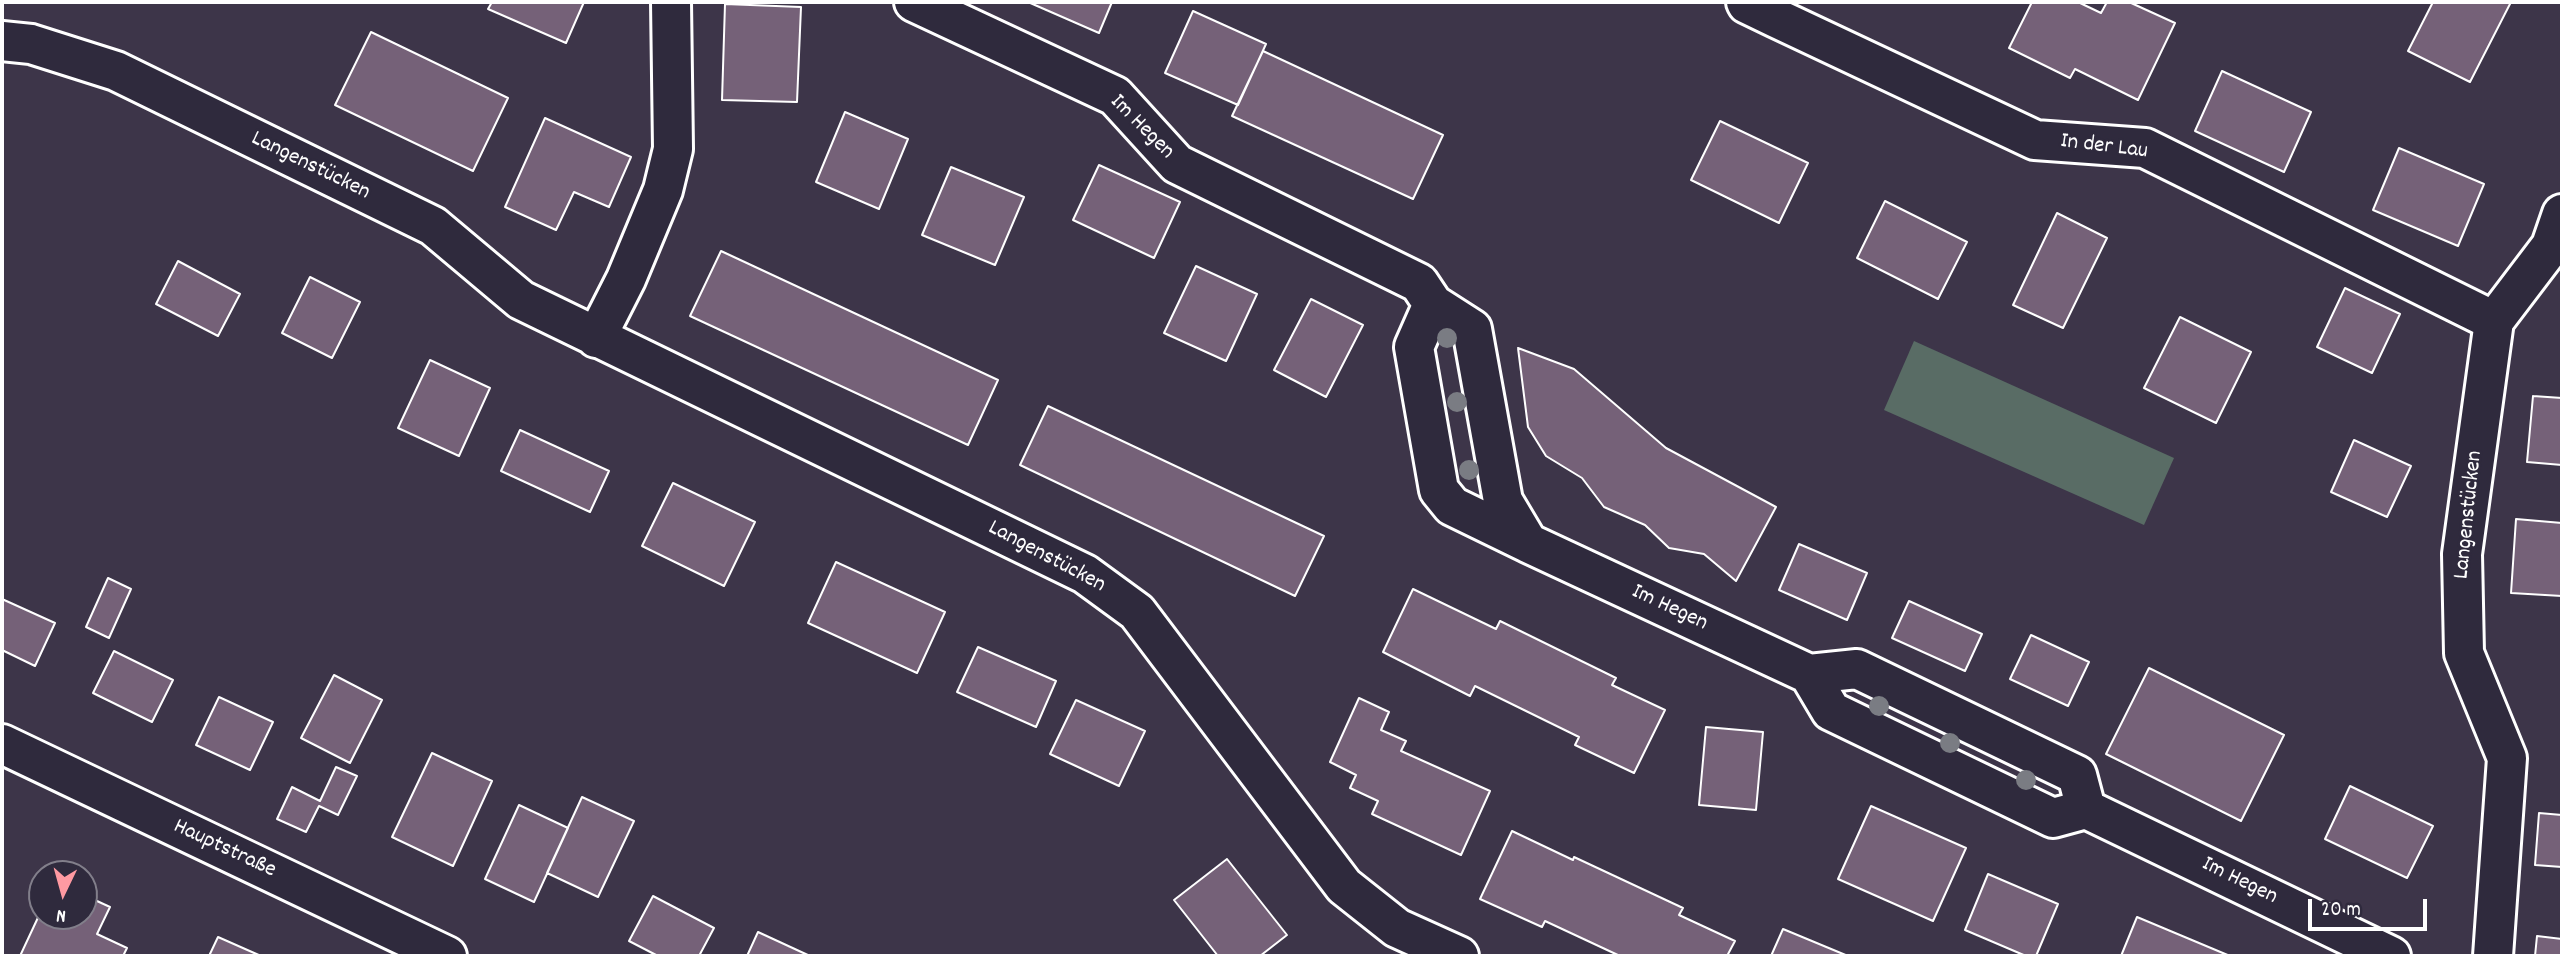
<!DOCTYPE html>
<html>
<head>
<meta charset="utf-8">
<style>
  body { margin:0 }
  #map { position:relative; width:2564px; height:958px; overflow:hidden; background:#3d3549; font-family:Dekko,sans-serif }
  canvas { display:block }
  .frame { position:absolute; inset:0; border:4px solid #fff; pointer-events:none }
  .north { position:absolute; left:28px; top:860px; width:70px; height:70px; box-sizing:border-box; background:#2f2a3d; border:2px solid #827f8b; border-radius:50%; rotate:185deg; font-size:19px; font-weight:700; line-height:28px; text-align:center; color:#fff }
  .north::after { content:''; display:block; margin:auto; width:24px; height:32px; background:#ff9aa2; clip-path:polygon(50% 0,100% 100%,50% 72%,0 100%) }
  .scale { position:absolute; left:2308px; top:899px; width:119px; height:32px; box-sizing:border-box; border:4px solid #fff; border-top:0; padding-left:9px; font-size:21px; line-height:24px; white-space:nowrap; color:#fff; -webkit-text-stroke:5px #2f2a3d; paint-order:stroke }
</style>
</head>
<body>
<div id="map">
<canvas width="2564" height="958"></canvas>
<div class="frame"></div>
<div class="north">N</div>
<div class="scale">20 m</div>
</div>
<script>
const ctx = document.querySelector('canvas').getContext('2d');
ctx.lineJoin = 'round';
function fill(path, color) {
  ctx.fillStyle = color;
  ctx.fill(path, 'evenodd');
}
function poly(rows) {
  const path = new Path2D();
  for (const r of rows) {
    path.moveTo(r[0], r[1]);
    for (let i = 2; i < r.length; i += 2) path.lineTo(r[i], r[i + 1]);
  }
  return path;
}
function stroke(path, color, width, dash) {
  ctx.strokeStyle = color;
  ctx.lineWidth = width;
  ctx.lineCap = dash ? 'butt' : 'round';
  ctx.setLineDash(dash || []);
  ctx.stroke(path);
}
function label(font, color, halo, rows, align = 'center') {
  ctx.font = font + ' Dekko,sans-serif';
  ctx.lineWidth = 5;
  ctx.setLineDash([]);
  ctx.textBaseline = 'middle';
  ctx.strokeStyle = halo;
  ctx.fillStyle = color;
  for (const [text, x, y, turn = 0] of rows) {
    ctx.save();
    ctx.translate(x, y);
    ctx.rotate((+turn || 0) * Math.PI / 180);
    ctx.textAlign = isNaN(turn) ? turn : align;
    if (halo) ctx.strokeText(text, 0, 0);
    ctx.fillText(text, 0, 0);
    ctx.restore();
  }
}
fill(poly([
  [1914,341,2174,458,2144,525,1884,410]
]), '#596c65');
const building = poly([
  [492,2,584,2,566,43,488,9,492,2],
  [1028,2,1112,2,1099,33,1028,2],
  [2032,2,2078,2,2101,13,2107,2,2129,2,2175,23,2138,100,2075,69,2070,78,2009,48,2032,2],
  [2433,2,2511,2,2470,82,2408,51,2433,2],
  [725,4,801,7,797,102,722,100,725,4],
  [1193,11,1266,44,1238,105,1165,73,1193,11],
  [371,32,508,98,473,171,335,105,371,32],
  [1263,51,1443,135,1413,199,1232,116,1263,51],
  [2222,71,2311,112,2284,172,2195,131,2222,71],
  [845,112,908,139,879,209,816,182,845,112],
  [545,118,631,157,609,207,574,192,556,230,505,207,545,118],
  [1720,121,1808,163,1779,223,1691,180,1720,121],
  [2399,148,2484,184,2458,246,2373,210,2399,148],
  [1099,165,1180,202,1154,258,1073,220,1099,165],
  [951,167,1024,197,995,265,922,235,951,167],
  [1885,201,1967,242,1938,299,1857,258,1885,201],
  [2057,213,2107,238,2063,328,2013,305,2057,213],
  [721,251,998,380,968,445,690,316,721,251],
  [178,261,240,294,218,336,156,304,178,261],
  [1196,266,1257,294,1226,361,1164,333,1196,266],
  [310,277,360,302,332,358,282,333,310,277],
  [2345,288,2400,314,2372,373,2317,347,2345,288],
  [1311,299,1363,325,1326,397,1274,370,1311,299],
  [2180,317,2251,352,2216,423,2144,388,2180,317],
  [1518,348,1574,369,1666,448,1776,507,1736,581,1704,554,1669,548,1645,525,1604,507,1582,478,1546,456,1528,427,1518,348],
  [430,360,490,388,459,456,398,428,430,360],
  [2533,396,2562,398,2562,465,2527,462,2533,396],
  [1048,406,1324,536,1295,596,1020,465,1048,406],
  [520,430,609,471,590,512,501,471,520,430],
  [2354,440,2411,466,2387,517,2331,492,2354,440],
  [673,483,755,522,724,586,642,546,673,483],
  [2516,519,2562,523,2562,596,2511,593,2516,519],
  [1799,544,1867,573,1847,620,1779,590,1799,544],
  [836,562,945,612,917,673,808,623,836,562],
  [108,578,131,589,109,638,86,627,108,578],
  [1413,589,1496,629,1500,621,1616,678,1612,685,1665,710,1634,773,1575,745,1579,737,1475,686,1470,696,1383,652,1413,589],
  [2,599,55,623,35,666,2,650,2,599],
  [1909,601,1982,634,1965,671,1892,638,1909,601],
  [2031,635,2089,662,2068,706,2010,679,2031,635],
  [978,647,1056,681,1036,727,957,692,978,647],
  [114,651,173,680,152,722,93,693,114,651],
  [2149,668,2284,735,2241,821,2106,754,2149,668],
  [334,675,382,700,350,763,301,738,334,675],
  [219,697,273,722,250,770,196,745,219,697],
  [1359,698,1389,712,1381,730,1406,741,1401,751,1490,791,1461,855,1372,814,1378,801,1350,788,1356,775,1330,762,1359,698],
  [1076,700,1145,731,1119,786,1050,754,1076,700],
  [1706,727,1763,732,1756,810,1699,805,1706,727],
  [432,753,492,781,453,866,392,837,432,753],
  [336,767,357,776,338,815,319,806,306,832,277,819,292,787,320,801,336,767],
  [2350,786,2433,826,2407,878,2325,839,2350,786],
  [582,797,634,821,598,897,547,873,582,797],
  [519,805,568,828,534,902,485,879,519,805],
  [1871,806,1966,848,1933,921,1838,879,1871,806],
  [2539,813,2562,815,2562,867,2535,865,2539,813],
  [1512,831,1573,860,1574,857,1683,908,1679,915,1735,941,1727,956,1620,956,1545,921,1542,927,1480,899,1512,831],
  [1227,859,1287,935,1260,956,1218,956,1174,900,1227,859],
  [1988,874,2058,904,2036,956,2026,956,1965,930,1988,874],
  [84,895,110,907,97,934,127,948,123,956,20,956,42,909,42,916,84,916,84,895],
  [653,896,714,928,699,956,658,956,629,941,653,896],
  [2137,917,2230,956,2121,956,2137,917],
  [1783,929,1848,956,1771,956,1783,929],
  [758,932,810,956,747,956,758,932],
  [2537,936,2562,939,2562,956,2535,956,2537,936],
  [218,937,261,956,209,956,218,937]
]);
fill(building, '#756178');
stroke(building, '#fff', 2);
const street = poly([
  [914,2,1115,96,1177,164,1419,283,1433,304,1472,329,1503,501,1528,543,1809,674,1857,669,2077,775,2086,809,2391,956],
  [1746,2,1747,4,1776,18,2035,140,2145,148,2494,321],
  [2,41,31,44,116,71,433,226,521,300,1085,574,1137,612,1344,886,1397,928,1459,956],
  [1433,304,1414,347,1439,490,1452,506,1528,543],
  [596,338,626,279,663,190,673,149,671,2],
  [1809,674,1831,711,2053,818,2086,809],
  [2,744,447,956],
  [2493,956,2507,758,2464,653,2462,554,2494,321,2551,246,2562,214]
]);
stroke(street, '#fff', 44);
stroke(street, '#2f2a3d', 38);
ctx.fillStyle = '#7a7c83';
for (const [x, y] of [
  [1447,338],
  [1457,402],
  [1469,470],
  [1879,706],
  [1950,743],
  [2026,780]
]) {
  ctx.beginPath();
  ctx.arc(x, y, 10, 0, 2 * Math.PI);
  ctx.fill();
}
label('23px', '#fff', '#2f2a3d', [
  ["Im Hegen",1141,128,45],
  ["In der Lau",2104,148,7],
  ["Langenstücken",310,167,26],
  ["Langenstücken",2470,515,-84],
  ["Langenstücken",1046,558,28],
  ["Im Hegen",1669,609,25],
  ["Hauptstraße",224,850,25],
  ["Im Hegen",2239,882,26]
]);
</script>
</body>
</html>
